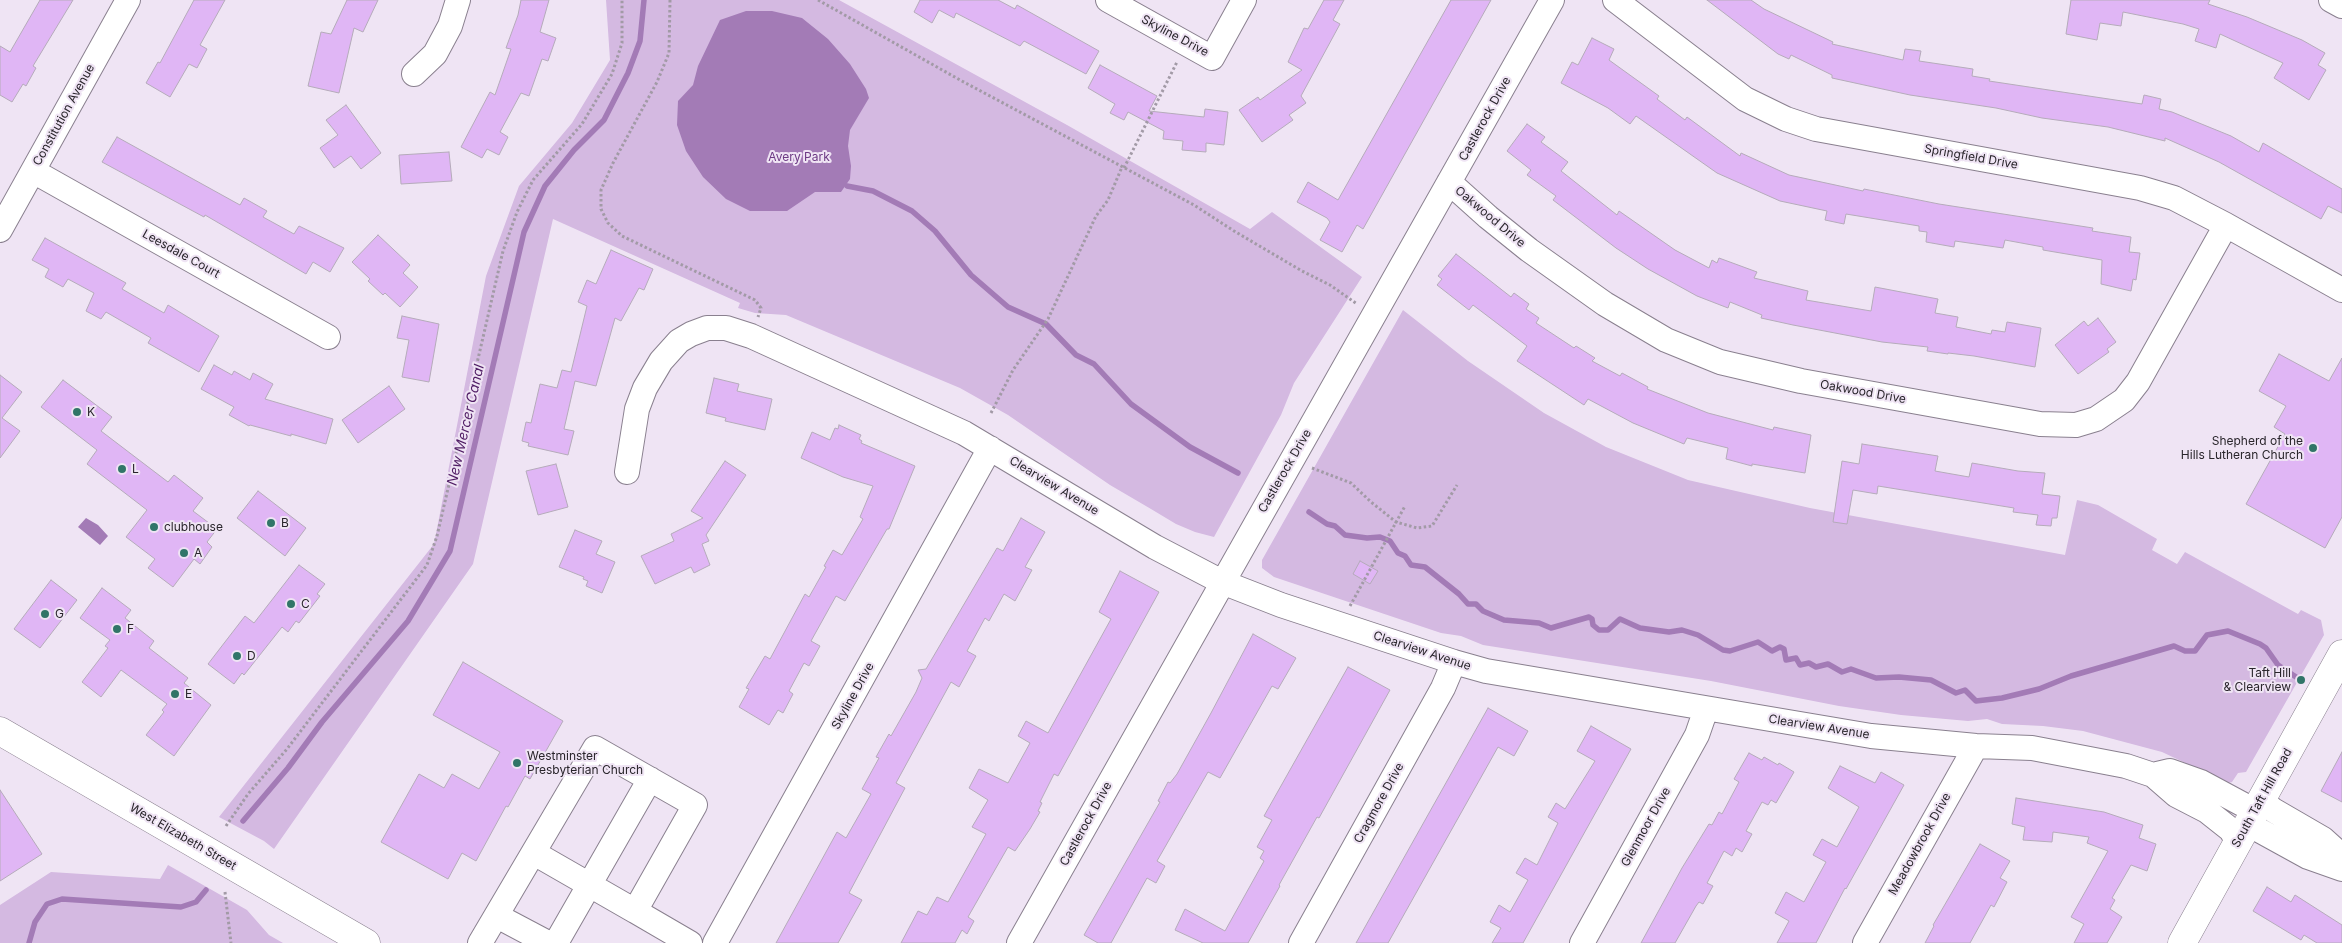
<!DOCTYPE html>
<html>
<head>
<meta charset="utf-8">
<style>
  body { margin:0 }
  canvas { display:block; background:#efe4f4 }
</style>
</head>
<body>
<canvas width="2342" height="943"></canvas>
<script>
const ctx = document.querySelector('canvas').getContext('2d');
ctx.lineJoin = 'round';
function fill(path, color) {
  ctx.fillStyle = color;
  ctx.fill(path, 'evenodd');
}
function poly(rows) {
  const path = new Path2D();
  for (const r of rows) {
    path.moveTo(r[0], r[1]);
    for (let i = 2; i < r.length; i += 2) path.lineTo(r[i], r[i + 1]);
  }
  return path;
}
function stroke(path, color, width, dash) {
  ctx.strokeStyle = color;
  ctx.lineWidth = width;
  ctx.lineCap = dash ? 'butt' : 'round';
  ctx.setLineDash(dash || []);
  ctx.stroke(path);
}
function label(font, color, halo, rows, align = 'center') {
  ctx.font = font + ' Inter,sans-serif';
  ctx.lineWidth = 4;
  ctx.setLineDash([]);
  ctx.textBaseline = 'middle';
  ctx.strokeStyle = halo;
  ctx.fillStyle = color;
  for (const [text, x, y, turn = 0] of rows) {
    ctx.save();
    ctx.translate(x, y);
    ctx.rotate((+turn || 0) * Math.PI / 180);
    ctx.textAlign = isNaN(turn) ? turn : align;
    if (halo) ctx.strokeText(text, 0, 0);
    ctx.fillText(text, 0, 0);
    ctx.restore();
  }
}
fill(poly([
  [606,0,839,0,1067,125,1250,229,1272,212,1362,277,1294,383,1281,415,1214,537,1195,532,1176,524,1151,509,1110,485,1008,415,960,388,786,315,755,313,738,308,740,303,553,219,473,564,274,849,264,841,219,817,434,544,486,276,519,186,572,123,610,60],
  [1403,310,1468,361,1544,413,1606,447,1688,480,1810,508,2065,555,2077,500,2098,505,2157,539,2152,550,2177,564,2185,552,2298,614,2301,610,2321,620,2324,635,2246,772,2238,773,2232,782,2228,783,2162,752,2083,731,2043,726,2002,724,1987,719,1968,721,1901,715,1839,706,1711,681,1483,645,1461,636,1441,633,1274,577,1262,568,1262,560],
  [168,865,247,910,269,935,283,943,0,943,0,905,51,872,160,879]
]), '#d4b9e1');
fill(poly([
  [746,11,772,11,802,18,828,39,850,64,866,89,869,98,850,130,848,146,851,166,850,179,841,192,815,192,787,211,750,211,726,199,703,177,686,151,677,125,678,101,693,85,698,66,720,20],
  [86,518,98,525,108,536,100,545,78,527]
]), '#a37bb6');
stroke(poly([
  [847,186,873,191,912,211,935,231,971,275,1008,307,1046,324,1076,355,1094,364,1131,404,1190,447,1238,473],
  [1309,512,1327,524,1335,526,1345,535,1367,538,1380,537,1390,541,1398,553,1405,556,1411,565,1425,567,1459,594,1468,604,1476,604,1483,611,1504,620,1539,623,1551,628,1589,617,1592,619,1593,625,1599,630,1608,630,1620,619,1640,628,1669,632,1682,630,1698,635,1723,650,1730,651,1758,642,1772,651,1780,647,1784,649,1786,660,1796,658,1800,665,1809,663,1816,667,1828,664,1842,672,1851,669,1876,678,1899,677,1931,680,1956,693,1965,690,1976,701,2002,698,2039,689,2071,676,2174,646,2185,651,2195,651,2207,635,2228,631,2260,644,2266,648,2278,665,2296,677],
  [243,821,288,768,322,722,408,621,450,551,524,232,545,186,574,150,604,120,628,73,640,41,644,0],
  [29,943,35,922,47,904,62,899,181,907,196,902,206,890]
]), '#a37bb6', 5.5);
const building = poly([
  [40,0,73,0,33,66,36,68,26,86,23,84,12,102,0,95,0,46,10,52,40,0],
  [194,0,225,0,200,45,207,49,197,68,189,64,170,97,146,83,158,62,160,63,194,0],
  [347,0,378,0,363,32,354,28,339,93,308,86,321,32,331,34,347,0],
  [521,0,549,0,540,32,556,38,548,61,542,59,529,96,521,93,500,132,508,137,499,155,487,149,482,158,461,147,490,92,495,95,511,49,506,48,518,15,521,0],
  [920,0,998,0,1015,9,1017,5,1099,51,1086,74,1024,41,1020,46,956,13,954,18,939,10,932,23,914,12,920,0],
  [1324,0,1344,0,1333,20,1340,24,1301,96,1306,103,1289,115,1293,120,1262,142,1239,110,1258,97,1260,100,1302,70,1288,62,1304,28,1308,29,1324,0],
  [1451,0,1491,0,1363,229,1357,225,1342,252,1320,240,1330,222,1327,218,1297,202,1308,182,1338,200,1451,0],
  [1707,0,1751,0,1764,9,1833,42,1832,44,1903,60,1905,49,1921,51,1919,61,1973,69,1972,76,1990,79,1989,81,2142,104,2144,95,2161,99,2159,109,2172,112,2231,136,2259,152,2263,143,2342,189,2342,213,2328,206,2321,219,2219,162,2165,138,2165,141,2108,127,2042,118,1996,108,1910,95,1832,78,1832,75,1791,55,1789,59,1778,54,1707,0],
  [2071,0,2210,0,2208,4,2247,17,2302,40,2325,53,2318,65,2326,70,2309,100,2274,78,2283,63,2220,34,2216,48,2195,41,2199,29,2183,24,2123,12,2121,26,2100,23,2097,40,2066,34,2071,0],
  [1592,38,1614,49,1609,60,1659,96,1657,99,1685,120,1687,117,1740,156,1741,153,1789,175,1863,191,1864,189,1939,204,2093,228,2092,231,2131,237,2129,252,2140,253,2136,280,2133,279,2131,291,2101,284,2102,260,2043,250,2043,247,2005,240,2003,248,1955,241,1954,247,1926,242,1927,232,1919,231,1919,226,1846,214,1844,224,1825,220,1827,211,1780,201,1717,173,1636,116,1630,124,1608,108,1561,83,1572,62,1578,65,1592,38],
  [1100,65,1157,96,1149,111,1204,117,1205,109,1228,112,1224,145,1206,143,1206,152,1182,150,1183,141,1163,139,1164,131,1128,112,1124,120,1110,113,1115,104,1088,88,1100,65],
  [346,105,381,153,361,169,351,156,334,168,320,148,338,135,326,120,346,105],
  [1527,124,1545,137,1541,142,1568,162,1561,171,1617,215,1619,211,1675,250,1709,268,1712,260,1717,263,1719,258,1757,272,1754,278,1808,291,1806,300,1871,311,1875,287,1938,299,1935,313,1958,317,1956,327,1991,334,1992,330,2005,332,2007,322,2041,328,2035,367,1974,356,1948,353,1948,354,1927,351,1928,347,1882,342,1793,325,1761,318,1762,315,1730,302,1728,308,1697,296,1648,269,1616,248,1553,200,1556,196,1527,175,1531,170,1507,151,1527,124],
  [117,137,240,205,244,198,267,211,263,217,294,234,299,226,344,248,330,272,313,262,306,274,205,215,204,217,102,162,117,137],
  [449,152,452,181,401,184,399,155,449,152],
  [378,235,410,265,403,273,418,287,400,307,385,293,383,295,368,281,370,279,352,262,378,235],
  [45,238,126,283,122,289,164,313,168,305,219,336,199,372,148,343,151,338,106,312,101,319,86,311,94,293,68,279,63,287,45,277,49,269,32,260,45,238],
  [611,250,653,269,644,290,639,288,621,321,615,318,596,386,575,381,564,429,574,431,568,455,528,446,529,443,522,441,526,422,531,423,540,384,557,388,562,370,571,372,587,306,578,302,587,280,596,284,611,250],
  [1456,254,1511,297,1514,293,1529,304,1526,309,1539,318,1536,323,1574,348,1576,346,1595,358,1592,361,1620,376,1622,373,1648,387,1647,389,1708,413,1773,430,1774,427,1811,435,1805,473,1752,464,1752,466,1726,459,1728,448,1687,438,1684,444,1633,423,1588,399,1584,405,1517,361,1527,346,1473,305,1469,310,1437,285,1442,279,1438,276,1456,254],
  [402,316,439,324,429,382,402,377,409,340,397,338,402,316],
  [2098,318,2116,342,2107,349,2109,352,2078,374,2055,345,2084,321,2088,326,2098,318],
  [2279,354,2329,381,2342,358,2342,517,2325,548,2246,504,2285,434,2274,427,2286,406,2259,391,2279,354],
  [214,365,232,375,234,371,250,380,253,373,273,384,265,399,333,419,326,444,291,434,291,436,250,425,249,426,229,415,234,407,201,389,214,365],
  [0,375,22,392,2,418,20,431,0,458,0,375],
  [714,378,739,384,737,391,772,399,765,430,725,421,726,418,706,413,714,378],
  [63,380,112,417,101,431,168,482,174,475,203,498,193,511,217,529,207,542,212,547,200,564,194,559,173,587,148,568,155,559,126,537,147,510,87,464,97,450,41,407,63,380],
  [389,386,405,409,358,443,342,420,389,386],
  [839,425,861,435,859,439,862,441,861,443,915,466,889,529,887,529,845,601,836,596,811,641,820,646,809,666,804,663,789,691,793,694,783,713,778,710,769,725,739,707,749,689,746,688,765,656,770,659,805,594,809,597,826,567,824,566,833,550,842,555,863,519,860,517,873,486,843,477,801,458,812,432,830,440,835,428,838,429,839,425],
  [1862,444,1938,456,1935,471,1969,477,1972,463,2018,471,2045,473,2042,494,2060,496,2057,518,2052,518,2051,526,2036,525,2038,515,2013,512,2014,508,1878,486,1877,494,1853,490,1847,524,1833,522,1842,461,1859,464,1862,444],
  [725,461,746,475,706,535,709,541,702,544,710,565,694,573,691,567,655,584,641,556,674,541,671,534,703,518,691,511,725,461],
  [556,464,568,507,538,515,526,471,556,464],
  [258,491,306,528,285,556,237,518,258,491],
  [1021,518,1045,532,1025,567,1032,570,1015,601,1004,594,989,621,985,618,967,651,976,656,959,687,951,682,896,783,905,788,849,893,862,900,838,943,776,943,837,832,846,838,871,794,862,789,879,758,876,757,889,734,891,736,916,692,922,678,918,670,926,669,997,548,1003,551,1021,518],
  [575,530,602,541,596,554,615,562,602,593,586,586,588,581,583,579,584,577,559,567,575,530],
  [1360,561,1378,571,1370,584,1353,574,1360,561],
  [299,565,325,584,317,594,320,596,299,623,296,621,288,632,282,627,244,675,242,673,234,684,208,664,245,616,254,623,299,565],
  [1120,571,1159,592,1058,776,1054,774,1040,802,1042,803,1038,811,1040,812,1030,829,1015,851,1008,847,968,917,974,921,967,934,962,930,955,943,901,943,918,911,927,915,937,897,948,902,986,834,972,827,988,800,969,788,979,769,1008,783,1030,743,1018,736,1026,721,1048,733,1111,619,1099,612,1120,571],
  [51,580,77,600,40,648,14,629,51,580],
  [102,588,131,610,125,618,154,641,149,648,188,678,184,683,211,705,174,756,146,735,164,712,162,710,167,704,121,670,101,697,82,682,108,648,105,646,110,640,80,618,102,588],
  [1253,634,1296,658,1278,689,1272,686,1220,778,1208,772,1157,861,1165,866,1156,883,1147,878,1111,943,1098,943,1084,935,1160,802,1158,801,1168,782,1170,783,1177,774,1211,713,1253,634],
  [463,662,563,721,530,779,525,776,508,807,506,806,476,861,462,853,448,879,381,842,419,774,444,788,452,774,479,789,500,752,433,715,463,662],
  [1348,667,1390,690,1319,818,1317,817,1279,885,1280,886,1248,943,1203,943,1175,930,1185,909,1225,931,1264,861,1260,858,1264,851,1257,847,1272,820,1264,816,1348,667],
  [1488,708,1528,731,1514,756,1498,747,1388,943,1356,943,1488,708],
  [1591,726,1631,749,1523,943,1492,943,1501,928,1490,922,1499,905,1510,912,1528,880,1516,873,1525,858,1537,865,1558,823,1548,817,1556,803,1565,809,1595,761,1577,751,1591,726],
  [2342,752,2342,802,2321,791,2342,752],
  [1749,753,1762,760,1764,757,1778,765,1779,763,1794,772,1776,803,1771,800,1768,805,1762,802,1746,831,1752,834,1742,852,1736,848,1732,856,1724,851,1707,883,1713,886,1703,904,1699,902,1696,906,1675,943,1641,943,1682,868,1709,824,1712,825,1719,812,1722,814,1739,782,1734,779,1749,753],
  [1840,766,1875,783,1881,772,1904,785,1846,889,1845,888,1816,943,1777,943,1789,921,1775,913,1786,892,1804,902,1826,862,1813,855,1822,839,1837,847,1859,807,1828,788,1840,766],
  [0,790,42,854,0,881,0,790],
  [2016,798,2104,812,2143,825,2139,838,2156,844,2147,871,2131,865,2112,898,2115,900,2110,909,2122,917,2107,943,2074,943,2084,924,2071,917,2108,851,2087,843,2089,837,2053,832,2052,842,2023,840,2025,827,2012,824,2016,798],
  [1980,844,2010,861,2000,878,2007,882,1994,907,1991,905,1970,943,1925,943,1934,926,1933,925,1980,844],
  [2267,887,2291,902,2295,895,2342,925,2342,943,2317,943,2304,935,2301,940,2253,911,2267,887]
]);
fill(building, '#e0b6f5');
stroke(building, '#b5abba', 1);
const minor = poly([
  [1108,0,1212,58,1244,0],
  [1615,0,1745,99,1786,119,1816,129,2140,188,2174,198,2226,225,2342,290],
  [2331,0,2342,6],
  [414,74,435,54,450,26,458,0],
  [33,171,328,337],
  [1449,182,1488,217,1529,250,1605,304,1666,340,1720,362,1801,381,2040,424,2076,425,2096,419,2124,400,2138,382,2226,225],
  [0,230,128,0],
  [627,472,637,409,645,388,661,361,679,341,691,334,707,328,726,328,751,336,964,433,1155,547,1222,582,1281,605,1454,662,1486,671,1871,736,1976,746,2032,748,2126,766,2153,775,2176,795,2207,811,2231,830,2237,841],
  [2153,775,2170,771,2201,782,2255,811],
  [2261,799,2273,810,2323,839,2342,856],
  [2248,824,2308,857,2342,869],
  [534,853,635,911],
  [497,916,548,943],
  [480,943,595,748,695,805,635,911,690,943],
  [556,943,650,779],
  [715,943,990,448],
  [1019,943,1552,0],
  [1301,943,1443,688,1454,662],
  [1582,943,1697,735,1706,709],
  [1865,943,1976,746]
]);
const major = poly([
  [0,731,366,943],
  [2182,943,2342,654]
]);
stroke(minor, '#8a808f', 26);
stroke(major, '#8a808f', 29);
stroke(poly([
  [670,0,669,53,657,82,613,163,601,190,601,209,608,223,622,236,755,300,761,308,758,317],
  [818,0,960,80,1194,205,1234,231,1302,271,1330,285,1357,304],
  [1124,168,1177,62],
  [991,413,1013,370,1048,319,1096,216,1108,200,1122,167],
  [1312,468,1351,483,1371,502,1396,522,1417,528,1432,526,1457,485],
  [1350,606,1405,506],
  [226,826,248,794,287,749,427,565,437,536,503,251,517,212,533,180,582,124,612,74,622,43,622,0],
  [225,892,231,943]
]), '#a29aa6', 3, [2.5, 2.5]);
stroke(minor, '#fff', 24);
stroke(major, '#fff', 28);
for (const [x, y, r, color] of [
  [77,412,5,"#317568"],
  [2313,448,5,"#317568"],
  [122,469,5,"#317568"],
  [271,523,5,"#317568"],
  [154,527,5,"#317568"],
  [184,553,5,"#317568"],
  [291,604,5,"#317568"],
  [45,614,5,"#317568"],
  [117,629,5,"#317568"],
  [237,656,5,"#317568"],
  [2301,680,5,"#317568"],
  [175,694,5,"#317568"],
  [517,763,5,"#317568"]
]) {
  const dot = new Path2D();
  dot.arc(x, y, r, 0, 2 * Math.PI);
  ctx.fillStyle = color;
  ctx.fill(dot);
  stroke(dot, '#efe4f4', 2);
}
label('12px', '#29252b', '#efe4f4', [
  ["Skyline Drive",1175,36,28],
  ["Constitution Avenue",64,115,-61],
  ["Castlerock Drive",1485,119,-61],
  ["Springfield Drive",1971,157,10],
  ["Oakwood Drive",1490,217,40],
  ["Leesdale Court",181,254,29],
  ["Oakwood Drive",1863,392,10],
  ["Castlerock Drive",1285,471,-60],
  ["Clearview Avenue",1054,486,31],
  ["Clearview Avenue",1422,651,18],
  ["Skyline Drive",853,696,-61],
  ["Clearview Avenue",1819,727,9],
  ["South Taft Hill Road",2262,798,-61],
  ["Cragmore Drive",1379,803,-61],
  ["Castlerock Drive",1086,824,-61],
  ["Glenmoor Drive",1646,827,-61],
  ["West Elizabeth Street",183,837,30],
  ["Meadowbrook Drive",1920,844,-61]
]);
label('12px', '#6d3a84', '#efe4f4', [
  ["Avery Park",799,157]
]);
label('12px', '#29252b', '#efe4f4', [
  ["K",87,412],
  ["Shepherd of the",2303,441,"right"],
  ["Hills Lutheran Church",2303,455,"right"],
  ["L",132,469],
  ["B",281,523],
  ["clubhouse",164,527],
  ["A",194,553],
  ["C",301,604],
  ["G",55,614],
  ["F",127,629],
  ["D",247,656],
  ["Taft Hill",2291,673,"right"],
  ["& Clearview",2291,687,"right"],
  ["E",185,694],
  ["Westminster",527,756],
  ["Presbyterian Church",527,770]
], 'left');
label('italic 14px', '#4f1c64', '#efe4f4', [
  ["New Mercer Canal",466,425,-77]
]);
</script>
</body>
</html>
